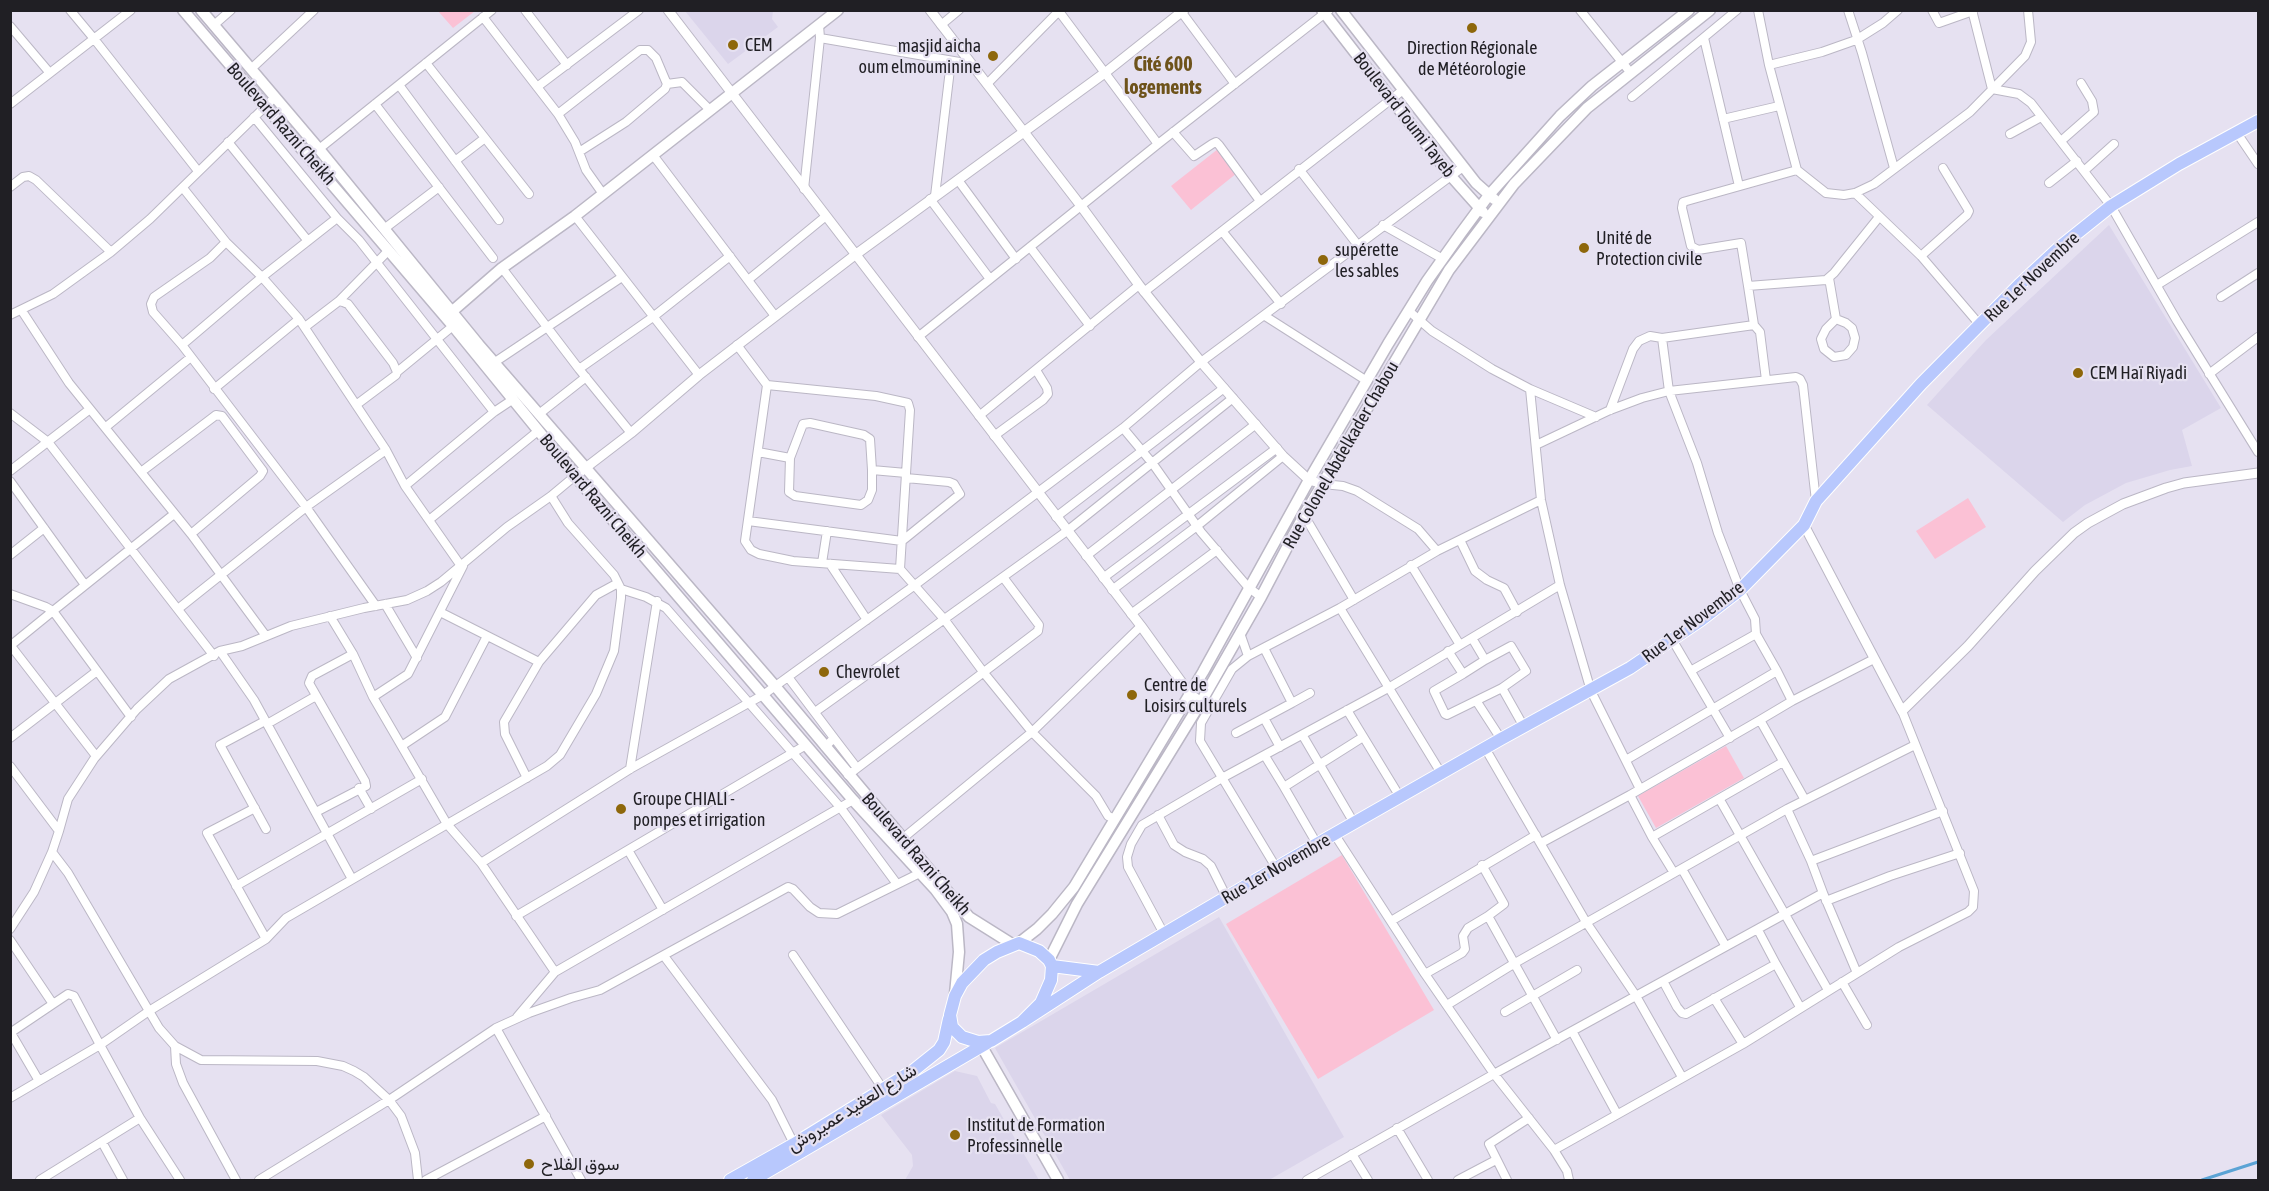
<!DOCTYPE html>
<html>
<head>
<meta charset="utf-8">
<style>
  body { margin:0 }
  #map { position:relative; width:2269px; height:1191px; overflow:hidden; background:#e6e1f1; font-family:"Asap Condensed",sans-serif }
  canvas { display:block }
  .frame { position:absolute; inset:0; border:12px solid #201f24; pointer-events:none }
</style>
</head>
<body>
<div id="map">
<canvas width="2269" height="1191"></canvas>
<div class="frame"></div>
</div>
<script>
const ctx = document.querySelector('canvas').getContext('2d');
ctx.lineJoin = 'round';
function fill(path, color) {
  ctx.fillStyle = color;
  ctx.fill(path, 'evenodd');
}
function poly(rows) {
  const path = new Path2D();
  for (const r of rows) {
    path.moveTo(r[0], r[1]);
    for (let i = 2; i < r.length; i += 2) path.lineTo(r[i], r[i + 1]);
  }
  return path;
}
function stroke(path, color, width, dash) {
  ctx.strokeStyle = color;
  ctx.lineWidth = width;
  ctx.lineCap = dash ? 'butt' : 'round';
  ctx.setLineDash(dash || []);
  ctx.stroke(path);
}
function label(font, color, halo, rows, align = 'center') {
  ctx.font = font + ' "Asap Condensed",Vazirmatn,sans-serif';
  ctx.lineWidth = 4.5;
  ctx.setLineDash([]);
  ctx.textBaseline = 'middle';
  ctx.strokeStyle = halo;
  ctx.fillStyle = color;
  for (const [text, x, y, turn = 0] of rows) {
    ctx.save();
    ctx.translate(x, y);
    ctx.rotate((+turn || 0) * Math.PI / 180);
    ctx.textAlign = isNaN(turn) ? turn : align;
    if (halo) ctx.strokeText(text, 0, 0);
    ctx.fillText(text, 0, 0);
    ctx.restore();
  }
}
fill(poly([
  [685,11,773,11,772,19,778,27,728,64],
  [2109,225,2221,408,2182,430,2192,466,2170,470,2126,483,2085,505,2063,522,1927,405,1986,340],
  [1219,917,1344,1137,1269,1180,1070,1180,995,1048],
  [955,1071,977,1076,991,1103,995,1104,1039,1180,905,1180,913,1166,912,1155,881,1115]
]), '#dbd5eb');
fill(poly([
  [438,11,475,11,453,28],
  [1218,149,1237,173,1191,210,1171,186],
  [1968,498,1986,527,1935,559,1916,531],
  [1726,746,1744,778,1656,828,1638,796],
  [1342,855,1434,1010,1318,1079,1226,924]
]), '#fbc1d5');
stroke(poly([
  [2202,1180,2258,1162]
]), '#5ba3d5', 3);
const minor = poly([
  [70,10,95,40,198,171],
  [525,10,567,65],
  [1058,10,1158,144],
  [1180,10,1235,84],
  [1580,10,1630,72],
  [1758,10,1769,65,1797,170,1826,193,1844,195,1855,193,1874,184,1970,112,2025,56,2031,42,2028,10],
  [1848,10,1862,53,1894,168],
  [1932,10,1939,23,1973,11],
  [1972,10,1992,89,2019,94,2031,103,2111,206,2177,321,2258,452],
  [483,17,558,114,575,142,586,170,603,194],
  [214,25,231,10],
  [941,25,959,10],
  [10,26,49,72],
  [820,38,971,64],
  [1704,38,1739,186],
  [426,63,529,194],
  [1769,65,1822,52,1856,40,1883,23,1898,10],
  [251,69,314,10],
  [667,84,682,82,710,110],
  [987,84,1060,10],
  [399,85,499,220],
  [537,87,639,10],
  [1632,97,1737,10],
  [10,104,131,10],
  [375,104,493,258],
  [558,114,640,50,648,50,656,58,667,84,665,89,626,122,579,152],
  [254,117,337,218],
  [1723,119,1779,106],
  [1173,132,1194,156,1212,144,1216,142,1219,145,1260,201],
  [2237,133,2258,164],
  [2010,134,2041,117],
  [2061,141,2094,112,2092,101,2081,83],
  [228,142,308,241],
  [319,149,492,10],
  [653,155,775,316],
  [455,161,485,138],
  [1299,169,1357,244],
  [1797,170,1683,202,1682,208,1691,246,1698,250,1741,243,1748,286,1826,280,1834,273,1879,217],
  [2084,171,2114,144],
  [958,180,1016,259],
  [2049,183,2077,161],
  [10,187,23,177,29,176,36,180,111,252],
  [183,188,226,242,210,258,154,297,151,304,153,312,182,345,306,507,386,450,299,319,262,277,226,242],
  [804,189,820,38,819,25],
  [1855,193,1921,256,1980,325],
  [935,196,951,61],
  [930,199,990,279],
  [575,216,699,375],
  [1383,225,1443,259],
  [384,229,439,187],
  [1222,231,1281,304],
  [1030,247,1090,326],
  [1921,256,1967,215,1969,211,1943,168],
  [502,268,579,369,631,433],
  [1829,278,1836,319,1826,329,1821,339,1824,349,1834,357,1846,355,1853,347,1855,338,1852,328,1846,323,1836,319],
  [748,280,826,216],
  [2157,285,2258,222],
  [1748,286,1754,325],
  [1144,292,1403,90],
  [2221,297,2258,273],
  [339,301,389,250],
  [22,311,69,383,191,534,266,636],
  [1409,311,1432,331,1492,369,1530,389,1541,500,1560,585,1591,691,1640,789],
  [10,315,53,294,111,252,150,219,275,97],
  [1265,316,1367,381],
  [305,327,339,301,343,302,348,304,393,363,397,372,396,375,356,405],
  [918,337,1158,144,1329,10],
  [182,345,262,277,337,218,359,240,494,412],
  [737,345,767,385,745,541,751,550,759,554,793,561,900,569,944,619,984,673,1032,732,1096,796,1108,816,1115,819],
  [495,362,622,277],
  [579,369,653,317,730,256],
  [397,372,453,326],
  [2209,374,2258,337],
  [767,385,876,396,908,403,910,410,900,569],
  [214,389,299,319],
  [1530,389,1596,417],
  [1610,410,1633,349,1639,341,1650,336,1662,338],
  [10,413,48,442,214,656],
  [539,414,586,377],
  [979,416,1139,285],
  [106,427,191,357],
  [1123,428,1153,464,1201,532,1248,587,1261,597],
  [994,436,1043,400,1048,394,1047,388,1036,370],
  [1536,445,1610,410,1642,398,1669,391,1796,377,1800,379,1803,385,1816,501],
  [386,450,405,486,494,412,512,400],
  [758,452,790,458],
  [872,470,872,490,868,500,861,505,795,496,789,492,790,458,803,424,810,423,864,435,870,439,872,470,906,473],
  [10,471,90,409],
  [141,472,216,415,222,416,263,471,260,476,191,534],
  [10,481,85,585],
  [1323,484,1343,486,1357,491,1418,529,1437,551,1541,500],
  [405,486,461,566],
  [1304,515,1354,600],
  [1056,517,1224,388],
  [429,520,538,431],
  [748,521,902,541,960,494,954,484,949,482,906,478],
  [1460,540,1475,571,1487,580,1504,588,1517,612],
  [10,555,44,528],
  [1086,556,1256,424],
  [822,563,827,531],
  [830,564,867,620],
  [1411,565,1460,645],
  [1103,578,1277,448],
  [621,589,646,597,666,608,840,807,897,884],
  [1112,590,1197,526,1283,456],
  [10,594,46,607,53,611,10,646],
  [385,604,417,658],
  [1340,608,1441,773],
  [178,609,306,507,376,606],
  [440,612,539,662,504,722,505,734,527,778],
  [1131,614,1217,550],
  [330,616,353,654,373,697,447,824,481,863,555,972,517,1017],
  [1240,633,1248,656,1340,608,1437,551],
  [1756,634,1755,619,1740,590,1718,533,1697,463,1669,391,1662,338,1754,325,1760,332,1766,380],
  [1673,641,1730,738],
  [11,646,96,756],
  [1264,648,1292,703,1264,718,1280,747],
  [220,651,254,700,352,879],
  [1448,651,1463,674,1434,691,1445,714,1447,715,1502,688,1526,671,1511,646,1485,660,1472,638],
  [1248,656,1232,669,1201,723,1200,741,1277,869],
  [539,662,596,595,618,583],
  [1463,674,1485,660],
  [788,677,834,738,825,747],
  [1502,688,1524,727],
  [373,697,408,674,463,566],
  [1792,701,1874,659],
  [1477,702,1501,739],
  [1292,703,1310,693],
  [1347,710,1400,797],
  [815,712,1067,531,1233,398],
  [131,717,53,611,174,514],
  [1760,720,1792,701,1777,671],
  [265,721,220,745,266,829],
  [267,724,316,696],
  [1236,733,1264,718],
  [1303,736,1354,823],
  [10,738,97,671],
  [834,738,857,768],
  [403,745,445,717,487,636],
  [1485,748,1586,922,1636,996,1682,1077],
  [1265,756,1284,787,1363,737],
  [1626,760,1777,671,1756,634,1692,670],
  [1783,762,1652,837,1630,795,1760,720,1805,800],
  [10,766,59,831,52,852],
  [630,769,657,601],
  [848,775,1038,631,1039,625,1003,577],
  [1284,787,1317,844],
  [359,788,371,809],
  [1720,800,1828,990],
  [255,808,207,833,266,939],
  [1787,809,1811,861,1823,893],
  [316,812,366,786,365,781,309,683,312,676,353,654],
  [1158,815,1174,845,1185,852,1203,859,1211,866,1227,898],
  [59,831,68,799,94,759,137,709,169,679,220,651,242,646,291,626,364,608,407,600,427,591,441,582,507,527,551,496],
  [1652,837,1674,873],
  [902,839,1032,732,1141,626],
  [1541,843,1630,795],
  [628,850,663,910],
  [1811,861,1943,811],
  [481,863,630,769,763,695,915,585,1123,428,1201,362,1463,167],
  [1482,865,1504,904,1488,916,1557,1040],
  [1682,869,1725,945],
  [236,886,422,779],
  [1826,901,1890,876,1960,853],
  [516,916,806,745],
  [1391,921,1536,835],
  [10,929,34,892,52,852,68,873,159,1028,175,1046,201,1060,317,1061,343,1066,354,1071,364,1077,389,1100,401,1116,415,1153,418,1180],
  [1164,934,1128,867,1127,857,1131,844,1142,825,1222,778,1390,687,1560,585],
  [10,940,53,1004,68,994,74,996,100,1045,10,1098],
  [793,955,883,1089],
  [664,956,772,1100,794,1144],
  [1776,964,1800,1007],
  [555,972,853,800],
  [1425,974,1462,953,1465,949,1463,936,1468,928,1488,916],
  [1663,981,1677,1007,1682,1013,1686,1014,1776,964,1758,930],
  [1842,982,1867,1025],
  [1714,998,1743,1044],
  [1447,1005,1515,963,1787,809,1915,745],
  [1505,1012,1577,970],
  [496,1028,529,1013,571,998,600,990,788,887,793,889,810,907,819,913,837,914,924,871],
  [1572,1031,1617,1114],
  [10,1033,53,1004],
  [11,1033,39,1081],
  [175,1046,176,1064,183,1083,236,1180],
  [1397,1128,1428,1180],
  [102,1142,123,1180],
  [1554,1150,1743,1044,1899,947,1968,912,1973,907,1974,891,1902,711],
  [1352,1154,1368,1180],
  [40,1180,140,1118],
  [180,1180,140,1118,100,1045,149,1011,266,939,286,918,547,766,560,755,596,694,614,651,621,598,621,589,614,575,568,523,551,496,575,476],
  [259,1180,389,1100,496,1028,581,1180],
  [426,1180,546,1116],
  [1307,1180,1494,1074,1425,974,1335,835],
  [1458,1180,1496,1160],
  [1507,1180,1489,1144,1529,1118],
  [1569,1180,1567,1171,1554,1150,1494,1074,1823,893,1857,973]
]);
const tertiary = poly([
  [668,10,1141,626,1190,694,1201,702],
  [930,10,1081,206,1139,285,1201,362,1283,456,1309,480,1323,484],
  [575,476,631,433,699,375,855,255,1106,72,1184,10],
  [1804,525,1902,711,1968,646,2035,571,2074,533,2088,523,2123,504,2166,488,2184,483,2258,473]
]);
const secondary = poly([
  [183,10,453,326,581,483,853,800,935,889,952,912,957,924,959,952,955,994],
  [201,10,319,149,479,345,775,686,969,917,1012,944],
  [1322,10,1450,175,1483,212],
  [1341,10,1476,183,1494,199],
  [448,315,502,268,575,216,838,10],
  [1019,943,1037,929,1052,914,1074,887,1203,672,1309,480,1388,344,1427,281,1461,233,1489,195,1560,116,1592,86,1689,10],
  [1049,960,1077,904,1201,702,1261,597,1304,515,1449,270,1514,184,1587,108,1710,10],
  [976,1042,981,1045,1058,1180]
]);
const primary = poly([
  [1019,943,1039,951,1049,960,1052,966,1051,980,1041,1003,1022,1022,991,1041,978,1042,962,1037,952,1027,950,1015,955,996,962,983,984,960,997,952,1019,943],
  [1052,966,1099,972],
  [1022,1022,1099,972,1317,844,1501,739,1630,668,1701,620,1740,590,1804,525,1816,501,1921,384,2019,285,2061,246,2111,206,2179,164,2258,121],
  [730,1180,794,1144,914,1070,939,1050,944,1042,949,1019],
  [753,1180,987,1043]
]);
stroke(minor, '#bbb7c5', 10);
stroke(tertiary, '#bbb7c5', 11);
stroke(secondary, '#bbb7c5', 13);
stroke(primary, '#fff', 14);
stroke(minor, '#fff', 8);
stroke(tertiary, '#fff', 9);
stroke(secondary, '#fff', 10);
stroke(primary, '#b8c8fd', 12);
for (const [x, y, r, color] of [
  [1472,28,6,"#8e670b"],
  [733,45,6,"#8e670b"],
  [993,56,6,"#8e670b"],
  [1584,248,6,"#8e670b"],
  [1323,260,6,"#8e670b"],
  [2078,373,6,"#8e670b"],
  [824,672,6,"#8e670b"],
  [1132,695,6,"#8e670b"],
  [621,809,6,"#8e670b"],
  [955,1135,6,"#8e670b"],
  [529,1164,6,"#8e670b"]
]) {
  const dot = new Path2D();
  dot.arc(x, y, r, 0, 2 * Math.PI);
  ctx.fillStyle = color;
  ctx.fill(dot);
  stroke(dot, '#e6e1f1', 2);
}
label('18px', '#201f24', '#e6e1f1', [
  ["CEM",745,45],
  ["masjid aicha",981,46,"right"],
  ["oum elmouminine",981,67,"right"],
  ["Direction Régionale",1472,48,"center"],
  ["de Météorologie",1472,69,"center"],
  ["Unité de",1596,238],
  ["Protection civile",1596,259],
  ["supérette",1335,250],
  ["les sables",1335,271],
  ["CEM Haï Riyadi",2090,373],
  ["Chevrolet",836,672],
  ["Centre de",1144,685],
  ["Loisirs culturels",1144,706],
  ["Groupe CHIALI -",633,799],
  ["pompes et irrigation",633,820],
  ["Institut de Formation",967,1125],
  ["Professinnelle",967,1146],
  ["سوق الفلاح",541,1164]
], 'left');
label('18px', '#201f24', '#e6e1f1', [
  ["Boulevard Toumi Tayeb",1404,115,52],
  ["Boulevard Razni Cheikh",281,124,49],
  ["Rue 1er Novembre",2032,277,-43],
  ["Rue Colonel Abdelkader Chabou",1341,455,-60],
  ["Boulevard Razni Cheikh",593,496,50],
  ["Rue 1er Novembre",1693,622,-37],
  ["Boulevard Razni Cheikh",916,854,49],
  ["Rue 1er Novembre",1276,869,-30],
  ["شارع العقيد عميروش",852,1108,-32]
]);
label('bold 20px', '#6e531b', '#e6e1f1', [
  ["Cité 600",1163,65],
  ["logements",1163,88]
]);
</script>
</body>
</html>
